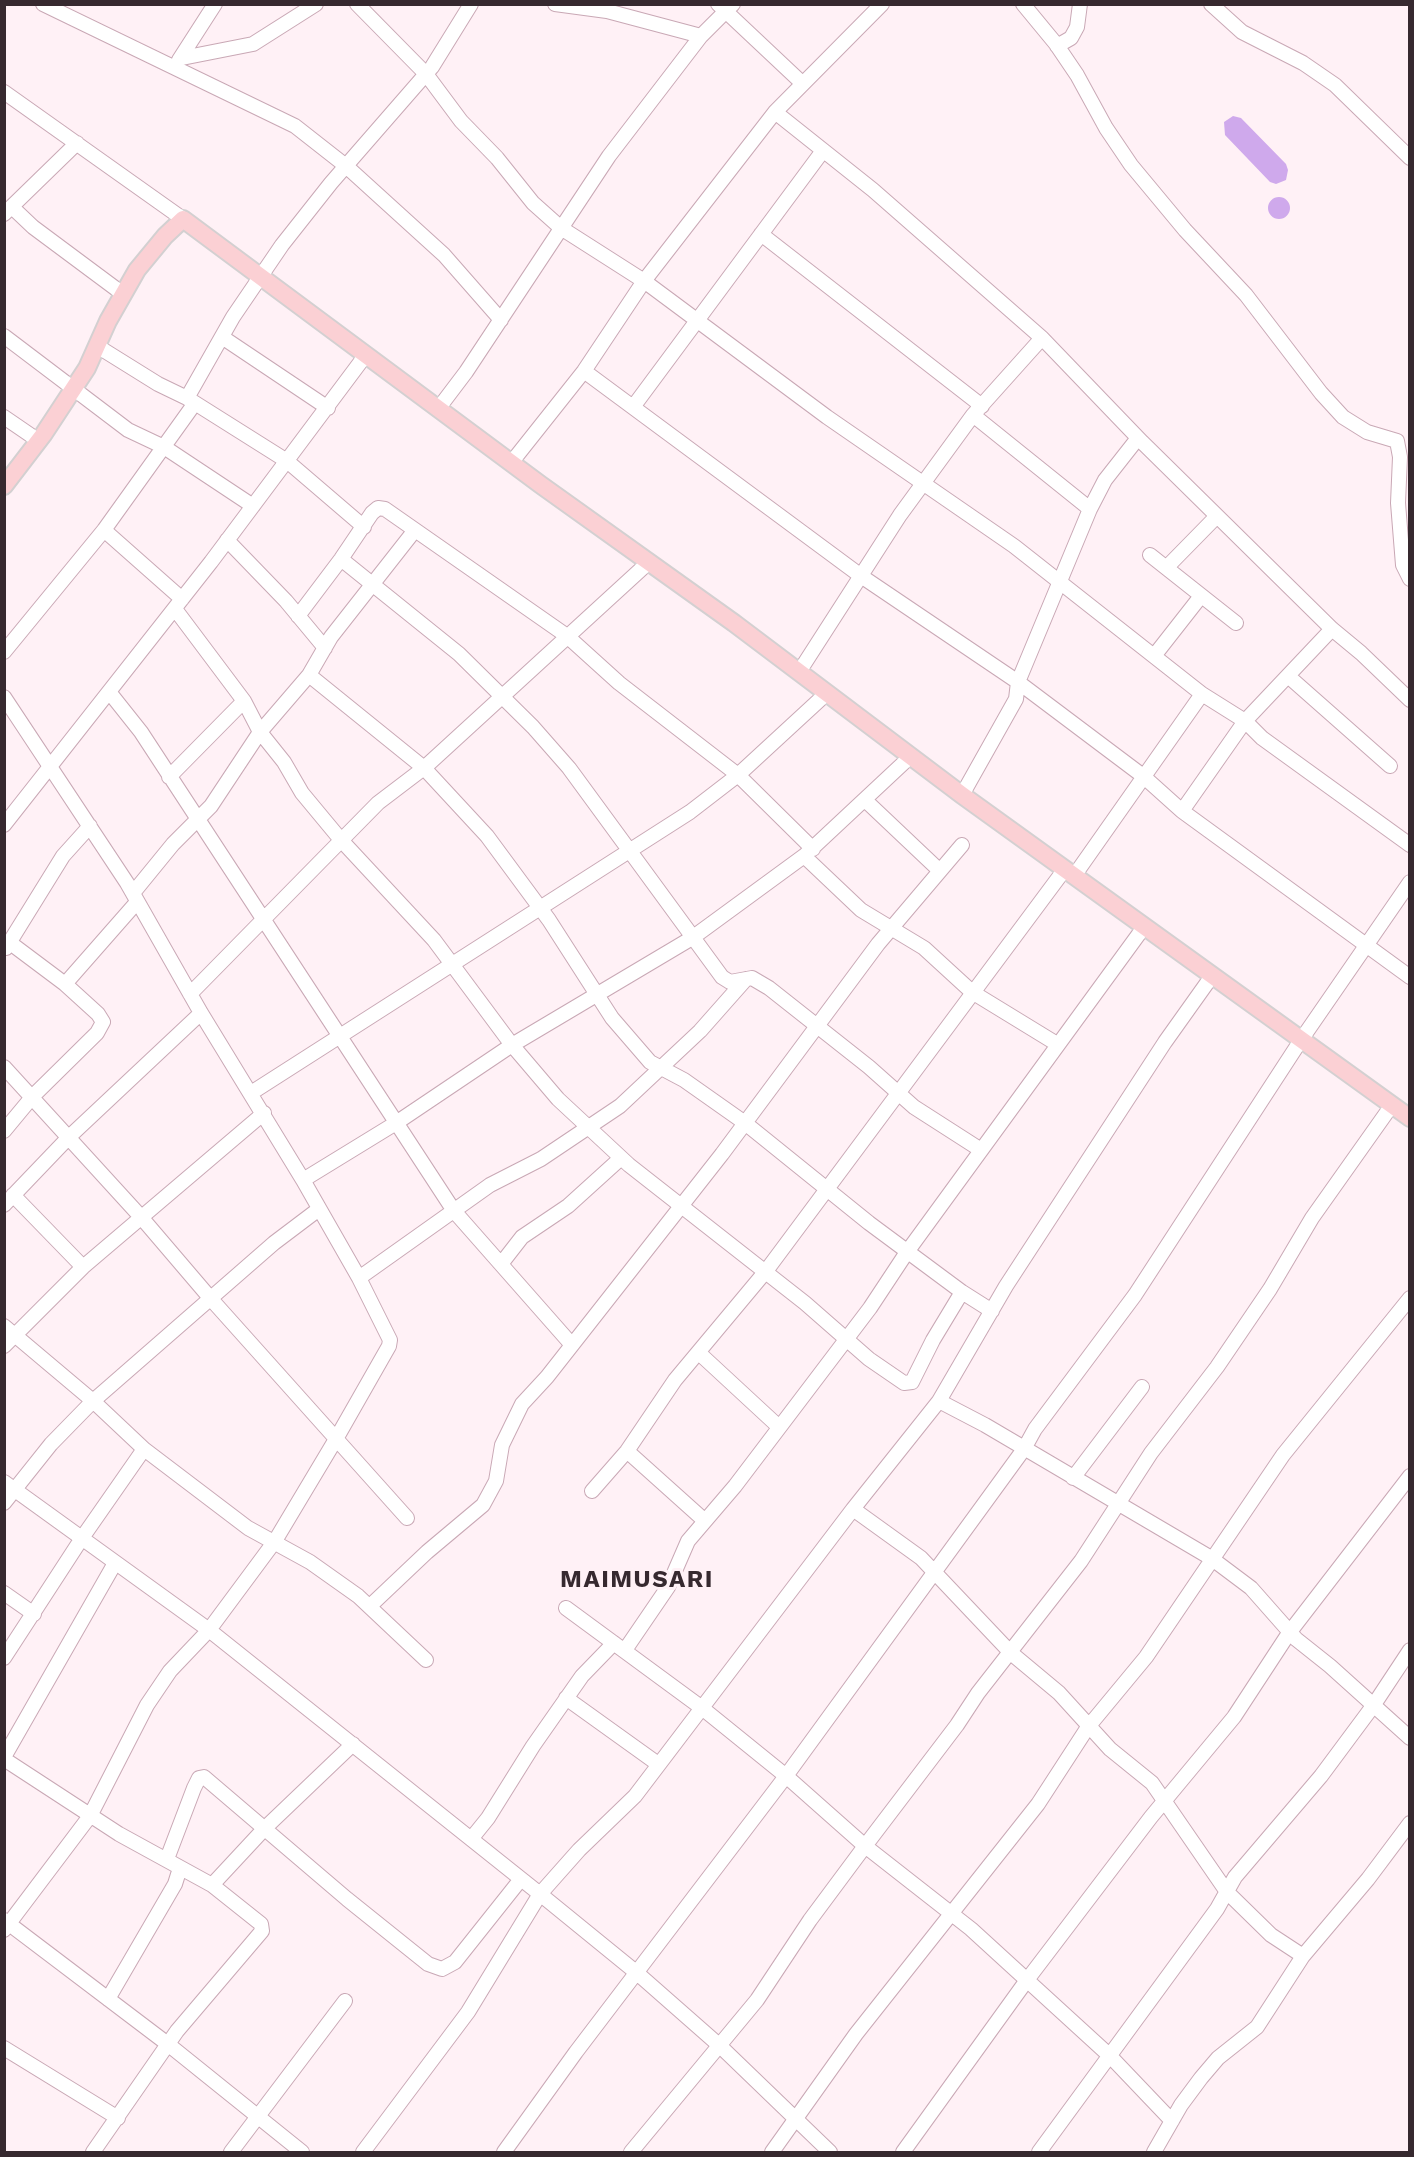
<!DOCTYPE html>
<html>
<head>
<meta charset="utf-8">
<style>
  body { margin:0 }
  #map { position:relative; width:1414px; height:2157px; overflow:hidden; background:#fff1f6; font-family:"Work Sans",sans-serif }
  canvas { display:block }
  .frame { position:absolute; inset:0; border:6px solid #36292f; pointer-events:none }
</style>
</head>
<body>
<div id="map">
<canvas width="1414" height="2157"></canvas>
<div class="frame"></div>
</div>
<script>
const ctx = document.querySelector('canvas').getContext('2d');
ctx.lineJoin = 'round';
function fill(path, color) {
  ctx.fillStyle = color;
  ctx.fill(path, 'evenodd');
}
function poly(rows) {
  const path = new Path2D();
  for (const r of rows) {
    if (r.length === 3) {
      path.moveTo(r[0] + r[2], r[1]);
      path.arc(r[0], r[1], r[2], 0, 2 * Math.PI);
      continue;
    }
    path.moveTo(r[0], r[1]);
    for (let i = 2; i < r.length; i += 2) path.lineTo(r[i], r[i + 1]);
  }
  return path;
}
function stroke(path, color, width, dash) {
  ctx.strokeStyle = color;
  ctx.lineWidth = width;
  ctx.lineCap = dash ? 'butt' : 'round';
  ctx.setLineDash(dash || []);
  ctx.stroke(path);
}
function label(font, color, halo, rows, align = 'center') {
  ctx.font = font + ' "Work Sans",sans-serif';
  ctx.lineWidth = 6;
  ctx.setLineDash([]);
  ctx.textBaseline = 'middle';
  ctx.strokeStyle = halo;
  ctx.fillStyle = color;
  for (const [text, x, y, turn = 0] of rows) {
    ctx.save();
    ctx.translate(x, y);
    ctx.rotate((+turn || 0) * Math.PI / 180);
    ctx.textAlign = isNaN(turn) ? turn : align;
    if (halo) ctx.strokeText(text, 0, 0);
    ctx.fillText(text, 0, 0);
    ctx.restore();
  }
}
fill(poly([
  [1233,116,1241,118,1286,164,1288,170,1286,180,1276,184,1270,182,1225,135,1224,122],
  [1279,208,11]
]), '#cfa9ec');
const minor = poly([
  [43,4,295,126,346,166,444,255,501,320],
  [357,4,426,74,461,121,497,158,533,203,561,228,644,281,827,417,1014,546,1202,694,1245,721,1262,738,1410,845],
  [555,4,607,11,701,36],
  [718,4,802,83],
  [1023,4,1056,44,1077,75,1106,128,1131,165,1185,230,1246,295,1321,393,1343,417,1367,432,1397,441,1400,457,1398,503,1403,565,1410,579],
  [1211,4,1242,32,1303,63,1335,85,1410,158],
  [1057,46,1071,38,1077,27,1080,4],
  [182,58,253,44,316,4],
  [179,60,215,4],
  [4,92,183,219],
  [775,112,873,190,1042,338,1142,442,1332,629,1361,653,1410,700],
  [13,208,33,227,123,294],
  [4,214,77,143],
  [761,234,982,406],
  [4,336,128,430,164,447,253,506],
  [222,337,328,408],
  [97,346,158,384,187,398,287,461,364,527],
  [584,371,861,576,1018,682,1143,776,1182,811],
  [187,398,233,317,282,245,331,183,432,67,471,4],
  [633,407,822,152],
  [438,409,466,372,609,156,701,36,733,4],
  [973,415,1090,509],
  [4,417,39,441],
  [511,463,584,371,644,281,775,112,882,4],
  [104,530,182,599],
  [227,540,286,601,325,648],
  [1150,555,1236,623],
  [341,559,459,654,533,727,569,768,722,977,730,982,752,978,769,988,869,1067,914,1107,981,1150],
  [1167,567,1217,516],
  [175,609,244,701,260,732,284,762,302,793,341,840,434,940,512,1045,558,1099,629,1165,805,1303,869,1359,904,1383,912,1382,933,1340,962,1292],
  [298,616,341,559,372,513,378,508,385,509,567,636,619,683,738,775,813,849],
  [1332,629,1245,721,1182,811,1410,977],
  [4,652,104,530,195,403],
  [1154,656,1201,596],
  [799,672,900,515,973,415,1042,338],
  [309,675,424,768,487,836,549,920,612,1018,650,1062,684,1080,745,1123,869,1223,962,1292,992,1311],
  [1288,676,1390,766],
  [110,693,141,732,454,1211,572,1345],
  [4,697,127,883,201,1013,303,1180,359,1278,390,1340,389,1346,336,1439,275,1541,209,1630,170,1671,147,1705,90,1816,4,1930],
  [169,777,244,701],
  [962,795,1016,699,1018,682,1090,509,1105,480,1138,438],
  [865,800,940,871],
  [4,825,211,562,365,356],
  [804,856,861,910,924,948,972,992,1057,1044],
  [1074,876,1202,694],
  [133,893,173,844,211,806,260,732,309,675,331,637,415,530],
  [6,948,63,856,90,826],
  [65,984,137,902],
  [190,994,378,803,424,768,649,562],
  [4,1067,141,1217,211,1299,407,1518],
  [251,1093,690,812,738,775,827,693],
  [4,1131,33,1096,97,1033,103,1022,98,1014,65,984,9,942],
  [303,1180,396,1123,512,1045,692,938,804,856,911,756],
  [13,1195,83,1267],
  [4,1205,69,1137,201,1013],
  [501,1264,522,1237,568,1206,621,1158],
  [359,1278,490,1185,541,1159,620,1106,700,1031,746,979],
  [4,1326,93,1401,144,1449,248,1528,310,1562,358,1596,426,1660],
  [4,1346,83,1267,264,1113],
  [699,1353,779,1427],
  [939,1401,985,1425,1211,1558,1251,1588,1296,1639,1330,1666,1410,1738],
  [627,1451,705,1521],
  [1073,1478,1142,1387],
  [4,1482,209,1630,540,1894,637,1973,720,2046,830,2152],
  [592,1491,627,1451,675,1380,766,1271,1065,869],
  [4,1503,51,1444,93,1401,274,1243,319,1209],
  [853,1509,921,1558,1011,1653,1059,1693,1110,1749,1152,1783,1227,1892,1271,1935,1303,1956],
  [4,1593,34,1614],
  [370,1606,427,1552,483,1505,496,1481,502,1445,522,1404,547,1377,722,1154,878,944,962,845],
  [566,1608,702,1708,786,1776,865,1846,971,1929,1110,2056,1172,2121],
  [625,1650,668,1587,688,1541,735,1486,870,1308,907,1252,1144,927],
  [4,1658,82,1538,144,1449],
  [566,1698,658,1764],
  [4,1757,115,1563],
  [4,1759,119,1834,212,1885,261,1924,262,1931,177,2031,93,2152],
  [471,1839,488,1818,533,1746,582,1676,614,1643],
  [167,1859,194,1788,199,1778,204,1777,347,1899,428,1964,442,1969,455,1962,521,1879],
  [212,1885,265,1828,353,1744],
  [4,1920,169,2045,302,2152],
  [108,1999,175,1884,180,1868],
  [4,2048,118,2118],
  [231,2152,345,2001],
  [363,2152,468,2012,540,1894,579,1850,635,1796,853,1509,939,1401,1006,1286,1165,1042,1212,976],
  [504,2152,576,2052,786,1776,1024,1449,1035,1429,1135,1295,1301,1040,1410,882],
  [631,2152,757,2000,810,1920,865,1846,957,1725,978,1693,1081,1561,1151,1453,1217,1367,1270,1289,1312,1218,1392,1105],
  [772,2152,856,2034,1038,1804,1088,1727,1146,1657,1283,1455,1410,1298],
  [903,2152,1027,1980,1151,1817,1234,1717,1289,1633,1410,1476],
  [1039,2152,1217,1909,1235,1877,1321,1776,1373,1706,1410,1650],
  [1154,2152,1181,2105,1201,2078,1218,2058,1257,2027,1303,1956,1368,1879,1410,1823]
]);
const major = poly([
  [4,486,43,435,87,368,108,321,137,270,165,236,183,219,541,485,734,623,962,795,1410,1118]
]);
stroke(minor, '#c9a8b5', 16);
stroke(major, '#d3d0d1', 20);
stroke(minor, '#fff', 14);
stroke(major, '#fbd0d4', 16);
ctx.letterSpacing = '1.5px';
label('bold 24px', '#36292f', '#fff1f6', [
  ["MAIMUSARI",637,1580]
]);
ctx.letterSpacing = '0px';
</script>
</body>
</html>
